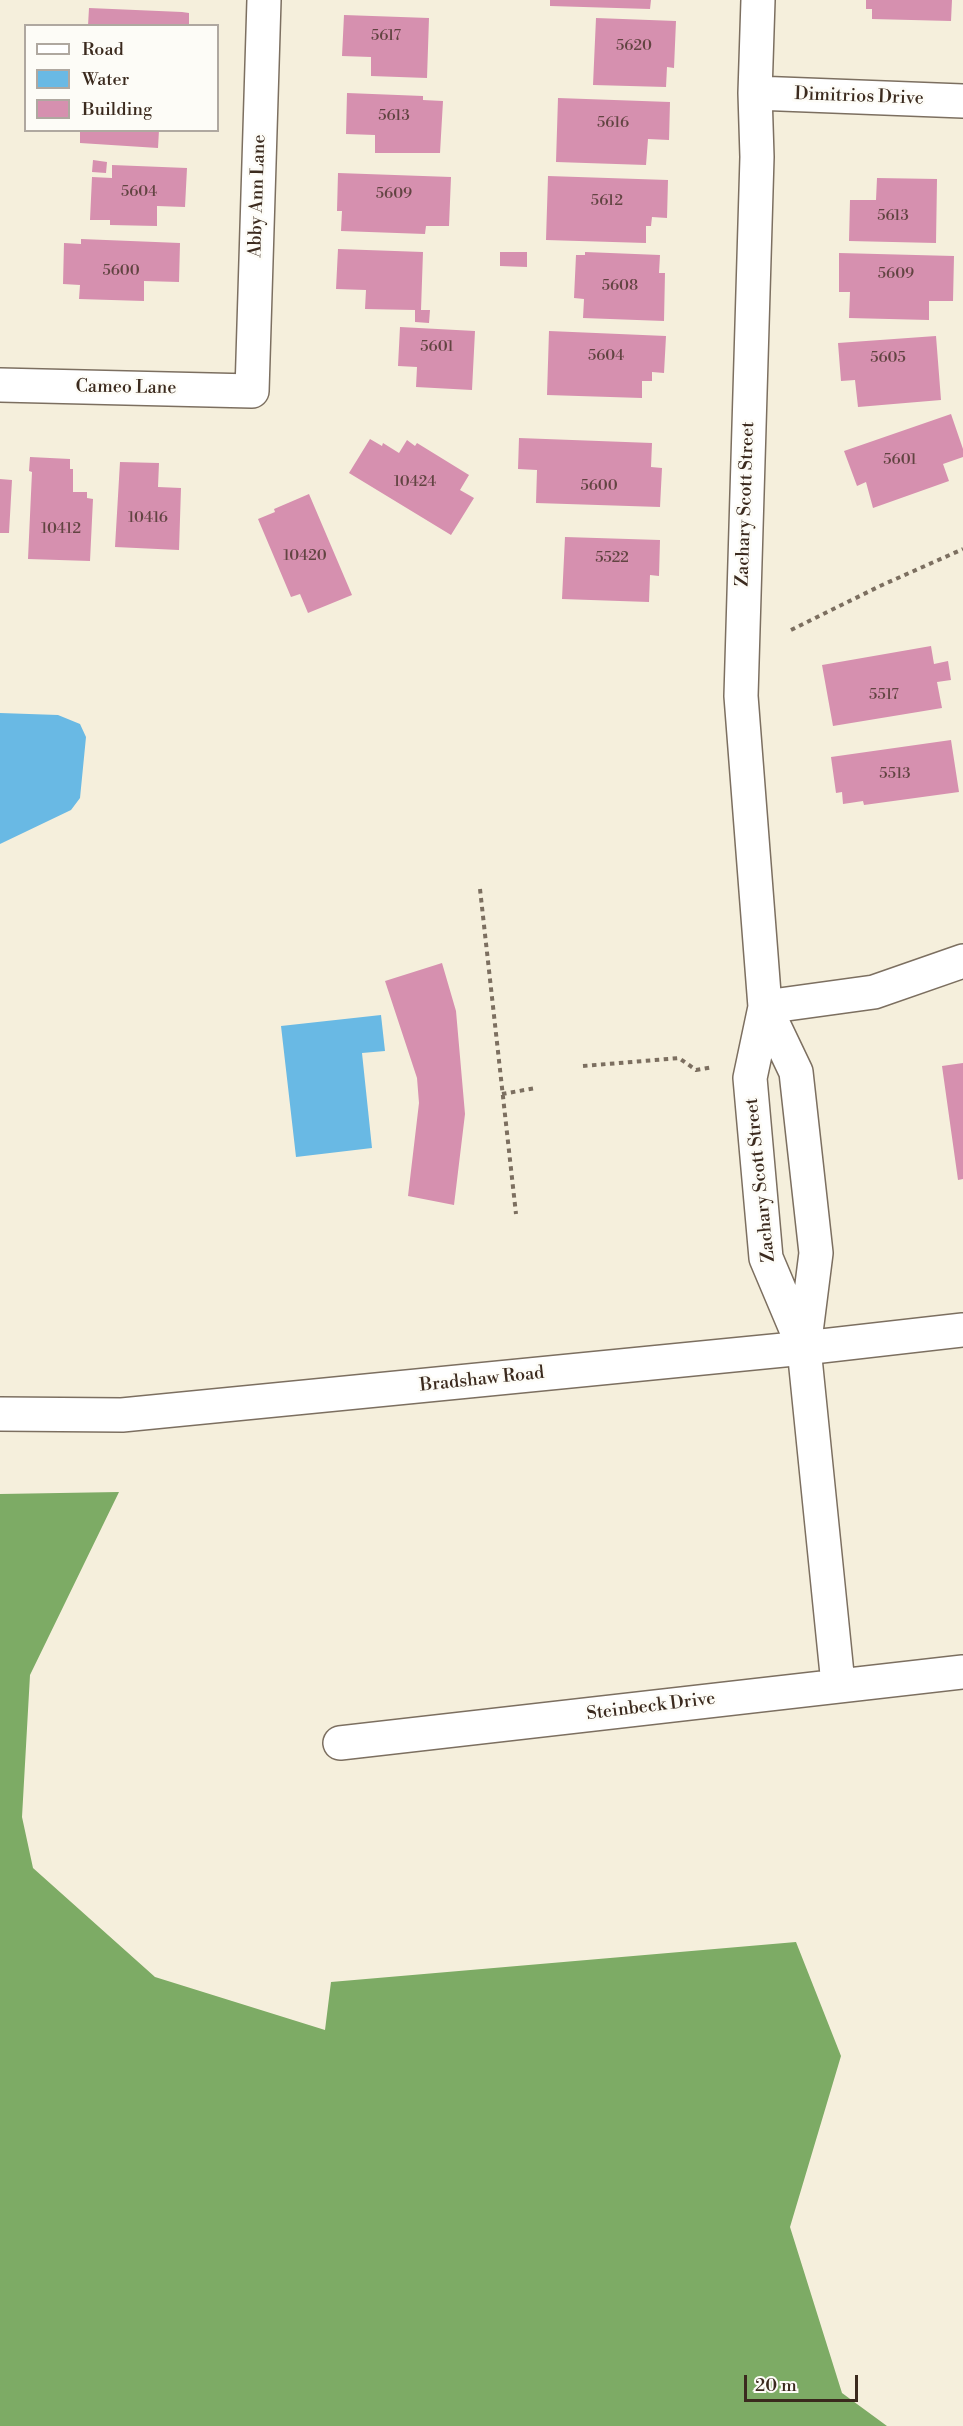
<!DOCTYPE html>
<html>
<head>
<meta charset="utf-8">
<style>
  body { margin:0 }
  #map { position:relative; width:963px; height:2426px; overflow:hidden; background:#f5efdc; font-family:"Libre Bodoni",serif }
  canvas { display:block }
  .legend { position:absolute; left:24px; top:24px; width:195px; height:108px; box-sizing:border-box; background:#fdfcf7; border:2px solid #afa8a0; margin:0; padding:8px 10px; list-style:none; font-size:18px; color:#3b2a1e }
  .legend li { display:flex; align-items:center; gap:12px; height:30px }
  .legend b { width:30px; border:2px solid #afa8a0 }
  .scale { position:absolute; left:744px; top:2375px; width:114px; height:27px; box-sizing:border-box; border:3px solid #3b2a1e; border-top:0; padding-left:8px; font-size:18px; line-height:21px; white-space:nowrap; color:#3b2a1e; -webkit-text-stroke:4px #fdfcf7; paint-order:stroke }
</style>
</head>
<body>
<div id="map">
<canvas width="963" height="2426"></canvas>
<ul class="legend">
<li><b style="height:8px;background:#fff"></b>Road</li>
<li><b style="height:16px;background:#69b9e4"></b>Water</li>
<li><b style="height:16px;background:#d690af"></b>Building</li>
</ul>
<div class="scale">20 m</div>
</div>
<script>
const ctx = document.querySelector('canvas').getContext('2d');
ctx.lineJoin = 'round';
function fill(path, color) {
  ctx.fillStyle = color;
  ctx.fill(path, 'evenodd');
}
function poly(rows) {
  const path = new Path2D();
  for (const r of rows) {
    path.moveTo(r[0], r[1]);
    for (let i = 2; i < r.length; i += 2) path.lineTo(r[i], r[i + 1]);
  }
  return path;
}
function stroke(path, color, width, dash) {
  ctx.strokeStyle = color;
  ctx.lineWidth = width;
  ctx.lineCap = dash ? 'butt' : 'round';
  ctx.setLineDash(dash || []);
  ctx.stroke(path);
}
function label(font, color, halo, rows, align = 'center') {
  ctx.font = font + ' "Libre Bodoni",serif';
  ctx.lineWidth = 5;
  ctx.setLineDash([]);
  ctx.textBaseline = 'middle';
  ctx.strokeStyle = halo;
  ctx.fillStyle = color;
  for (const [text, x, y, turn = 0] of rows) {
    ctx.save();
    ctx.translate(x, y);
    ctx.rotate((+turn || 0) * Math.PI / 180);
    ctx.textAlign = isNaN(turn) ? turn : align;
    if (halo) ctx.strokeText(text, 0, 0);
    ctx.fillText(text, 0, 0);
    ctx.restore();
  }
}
fill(poly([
  [119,1492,30,1675,22,1817,33,1868,155,1977,325,2030,331,1982,796,1942,841,2056,790,2227,842,2393,887,2426,0,2426,0,1494]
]), '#7dab65');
fill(poly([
  [0,713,58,715,80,724,86,737,80,798,71,810,0,844],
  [381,1015,385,1051,362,1053,372,1148,296,1157,281,1026]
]), '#69b9e4');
fill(poly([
  [550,0,651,0,650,9,550,6],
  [866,0,952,0,951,21,872,19,872,9,866,9],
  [89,8,182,12,189,13,189,26,88,26],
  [344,15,429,18,427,78,371,76,371,57,342,56],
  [596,18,676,21,674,68,667,67,666,87,593,85],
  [347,93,423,96,423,100,443,101,440,153,375,153,375,135,346,134],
  [558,98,670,102,669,140,648,139,646,165,556,162],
  [80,130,159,130,158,148,80,143],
  [93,160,107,162,106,173,92,172],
  [112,165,187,168,185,207,157,206,157,226,110,225,110,220,90,220,92,177,112,178],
  [338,173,451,177,449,226,426,226,425,234,341,231,342,211,337,211],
  [548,176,668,180,667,218,652,217,651,226,646,226,646,243,546,240],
  [877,178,937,179,936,243,849,241,850,200,876,200],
  [81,239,180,243,179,282,144,281,144,301,79,299,80,285,63,284,64,243,81,244],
  [338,249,423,252,421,310,430,310,429,323,415,322,415,310,365,309,366,290,336,289],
  [500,252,527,252,527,267,500,266],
  [585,252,660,255,659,273,665,273,664,321,583,318,584,299,574,298,576,255,585,255],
  [839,253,954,256,953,301,929,301,929,320,849,318,850,292,839,292],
  [400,327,475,331,472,390,416,387,417,367,398,366],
  [549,331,666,336,664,373,652,372,652,381,642,381,642,398,547,395],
  [936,336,941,400,858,407,855,380,841,381,838,343],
  [951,414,963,449,963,457,943,464,949,481,873,508,866,482,857,486,844,451],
  [519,438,652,443,651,467,662,468,660,507,536,503,537,470,518,469],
  [370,439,382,446,383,443,399,453,407,440,415,446,417,443,469,475,460,490,474,498,451,535,349,473],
  [30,457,70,459,70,469,73,469,73,492,87,492,87,498,93,499,90,561,28,559,32,472,29,471],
  [120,462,159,463,158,487,181,488,179,550,115,547],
  [0,479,12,480,9,533,0,533],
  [309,494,352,595,308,613,300,594,291,597,258,519,275,512,274,509],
  [565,537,660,540,659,576,650,575,649,602,562,599],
  [931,646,934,664,948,661,951,680,937,682,942,708,833,726,822,665],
  [951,740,959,792,864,805,863,801,843,804,842,792,836,793,831,757],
  [442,963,456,1011,465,1114,454,1205,408,1196,419,1103,417,1078,385,981],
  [963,1063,963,1179,958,1180,942,1066]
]), '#d690af');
const minor = poly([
  [758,0,755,93,757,157,741,696,765,1007,750,1078,766,1258,804,1348],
  [755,93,963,101],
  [0,385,252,391,264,0],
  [765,1007,796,1072,816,1253,804,1348,838,1684],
  [765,1007,874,992,963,961],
  [340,1743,963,1672]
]);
const tertiary = poly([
  [0,1414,122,1415,804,1348,963,1330]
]);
stroke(minor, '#7c6f60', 36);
stroke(tertiary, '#7c6f60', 36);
stroke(poly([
  [791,630,880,586,963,549],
  [480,889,516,1214],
  [583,1066,679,1058,696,1070,713,1067],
  [502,1094,536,1088]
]), '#7c6f60', 4, [4.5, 4.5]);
stroke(minor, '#fff', 33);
stroke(tertiary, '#fff', 33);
label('15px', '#624442', null, [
  ["5617",386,36],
  ["5620",634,46],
  ["5613",394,116],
  ["5616",613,123],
  ["5604",139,192],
  ["5609",394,194],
  ["5612",607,201],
  ["5613",893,216],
  ["5600",121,271],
  ["5609",896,274],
  ["5608",620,286],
  ["5601",437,347],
  ["5604",606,356],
  ["5605",888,358],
  ["5601",900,460],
  ["10424",415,482],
  ["5600",599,486],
  ["10416",148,518],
  ["10412",61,529],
  ["10420",305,556],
  ["5522",612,558],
  ["5517",884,695],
  ["5513",895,774]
]);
label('18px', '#3b2a1e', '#fdfcf7', [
  ["Dimitrios Drive",859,97,2],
  ["Abby Ann Lane",258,196,-88],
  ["Cameo Lane",126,388,1],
  ["Zachary Scott Street",746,504,-88],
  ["Zachary Scott Street",761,1180,-96],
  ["Bradshaw Road",482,1380,-6],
  ["Steinbeck Drive",651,1707,-7]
]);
</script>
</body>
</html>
